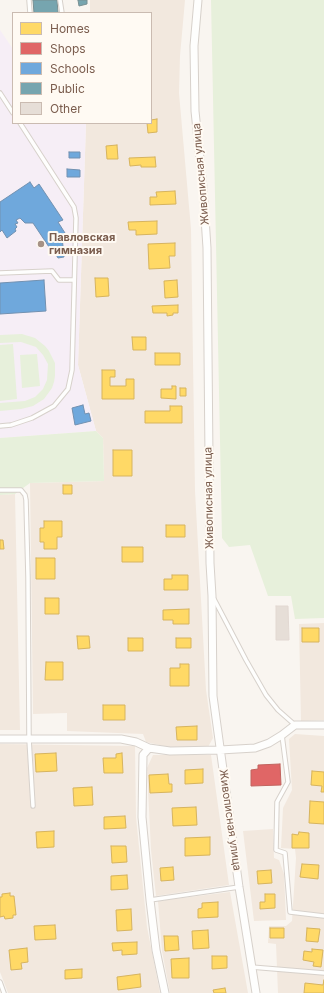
<!DOCTYPE html>
<html>
<head>
<meta charset="utf-8">
<style>
  body { margin:0 }
  #map { position:relative; width:324px; height:993px; overflow:hidden; background:#f9f5f0; font-family:Inter,sans-serif }
  canvas { display:block }
  .legend { position:absolute; left:12px; top:12px; width:140px; height:112px; box-sizing:border-box; background:#fffaf3; border:1px solid #cabbb1; margin:0; padding:5px 7px; list-style:none; font-size:12px; color:#7a5c4d }
  .legend li { display:flex; align-items:center; gap:8px; height:20px }
  .legend b { width:20px; border:1px solid #cabbb1 }
</style>
</head>
<body>
<div id="map">
<canvas width="324" height="993"></canvas>
<ul class="legend">
<li><b style="height:11px;background:#ffd966"></b>Homes</li>
<li><b style="height:11px;background:#e06666"></b>Shops</li>
<li><b style="height:11px;background:#6fa8dc"></b>Schools</li>
<li><b style="height:11px;background:#76a5af"></b>Public</li>
<li><b style="height:11px;background:#e6ded7"></b>Other</li>
</ul>
</div>
<script>
const ctx = document.querySelector('canvas').getContext('2d');
ctx.lineJoin = 'round';
function fill(path, color) {
  ctx.fillStyle = color;
  ctx.fill(path, 'evenodd');
}
function poly(rows) {
  const path = new Path2D();
  for (const r of rows) {
    path.moveTo(r[0], r[1]);
    for (let i = 2; i < r.length; i += 2) path.lineTo(r[i], r[i + 1]);
  }
  return path;
}
function stroke(path, color, width, dash) {
  ctx.strokeStyle = color;
  ctx.lineWidth = width;
  ctx.lineCap = dash ? 'butt' : 'round';
  ctx.setLineDash(dash || []);
  ctx.stroke(path);
}
function label(font, color, halo, rows, align = 'center') {
  ctx.font = font + ' Inter,sans-serif';
  ctx.lineWidth = 4;
  ctx.setLineDash([]);
  ctx.textBaseline = 'middle';
  ctx.strokeStyle = halo;
  ctx.fillStyle = color;
  for (const [text, x, y, turn = 0] of rows) {
    ctx.save();
    ctx.translate(x, y);
    ctx.rotate((+turn || 0) * Math.PI / 180);
    ctx.textAlign = isNaN(turn) ? turn : align;
    if (halo) ctx.strokeText(text, 0, 0);
    ctx.fillText(text, 0, 0);
    ctx.restore();
  }
}
fill(poly([
  [90,0,185,0,180,56,179,93,191,229,195,491,206,690,213,738,208,747,169,747,146,742,143,734,67,731,67,713,33,714,30,483,104,481,103,438,96,431,78,365,86,123,151,123,151,13,90,13],
  [15,494,20,730,0,730,0,495],
  [324,623,324,720,301,721,299,624],
  [295,734,324,736,324,993,278,993,276,944,268,943,269,926,286,926,292,921,296,858,295,849,281,848,283,808,292,790,289,739],
  [0,744,135,746,136,817,147,927,160,993,8,993,0,972],
  [153,755,211,755,229,885,156,896,151,850,147,768],
  [273,829,274,858,279,860,284,874,286,920,254,921,243,831],
  [230,892,248,993,170,993,162,951,158,901]
]), '#f2e8de');
fill(poly([
  [0,30,13,49,13,123,86,123,78,365,96,431,0,438]
]), '#f6eef6');
fill(poly([
  [211,0,324,0,324,618,295,619,291,596,268,596,250,545,229,547,222,538],
  [22,334,35,338,45,346,49,351,55,363,55,376,54,382,52,388,44,399,33,406,21,409,0,411,0,403,25,401,35,397,43,389,47,380,48,364,43,355,36,347,21,342,0,343,0,335],
  [13,344,17,399,0,401,0,345],
  [37,354,40,386,22,388,20,355],
  [96,431,103,438,104,481,30,483,15,494,0,495,0,438]
]), '#e7f0db');
const homes = poly([
  [157,119,157,132,148,133,147,123,151,123,151,120,157,119],
  [117,145,118,159,107,159,106,146,117,145],
  [155,157,156,167,141,167,141,165,130,166,129,158,155,157],
  [175,191,176,204,150,205,150,197,157,197,156,192,175,191],
  [157,221,157,234,136,235,136,230,129,230,128,222,157,221],
  [175,243,175,256,169,256,170,268,149,269,148,244,175,243],
  [95,278,108,278,109,296,96,297,95,278],
  [177,280,178,297,165,298,164,281,177,280],
  [178,305,178,313,173,313,173,315,167,316,167,313,153,313,152,306,178,305],
  [132,337,146,337,146,350,133,350,132,337],
  [155,353,180,353,180,365,155,365,155,353],
  [102,370,115,370,115,377,110,377,110,386,126,386,126,379,134,379,134,399,102,399,102,370],
  [172,386,176,386,176,399,161,398,161,389,172,389,172,386],
  [180,388,186,388,186,396,180,396,180,388],
  [170,406,182,406,182,423,145,423,145,411,170,411,170,406],
  [113,450,132,450,132,476,113,476,113,450],
  [63,485,72,485,72,494,63,494,63,485],
  [44,521,62,521,62,537,57,537,57,549,44,549,44,542,40,542,40,528,44,528,44,521],
  [166,525,185,525,185,537,166,537,166,525],
  [0,540,3,540,4,549,0,549,0,540],
  [122,547,143,547,143,562,122,562,122,547],
  [36,558,55,558,55,579,36,579,36,558],
  [172,575,188,575,188,590,164,590,164,579,172,579,172,575],
  [45,598,59,598,59,614,45,614,45,598],
  [189,609,189,624,173,624,173,620,163,620,163,610,189,609],
  [302,628,319,628,319,642,302,642,302,628],
  [77,636,89,636,90,648,78,649,77,636],
  [128,638,143,638,143,651,128,651,128,638],
  [176,638,191,638,191,648,176,648,176,638],
  [46,662,63,662,63,680,45,680,46,662],
  [180,664,189,664,189,686,170,686,170,668,180,668,180,664],
  [103,705,125,705,125,720,103,720,103,705],
  [197,726,197,740,177,740,176,727,197,726],
  [56,753,57,771,36,772,35,754,56,753],
  [122,753,123,773,104,773,103,758,116,758,116,754,122,753],
  [203,769,203,783,185,784,185,770,203,769],
  [312,771,324,772,324,792,321,792,322,786,311,785,312,771],
  [168,774,169,784,172,784,172,792,150,793,149,775,168,774],
  [92,787,93,805,74,806,73,788,92,787],
  [310,801,324,802,324,824,309,823,310,801],
  [196,807,197,825,173,826,172,808,196,807],
  [125,816,126,828,104,829,104,817,125,816],
  [54,831,54,847,37,848,36,832,54,831],
  [299,832,309,833,309,848,292,848,292,834,298,835,299,832],
  [210,837,210,855,185,856,185,838,210,837],
  [111,846,126,846,127,862,112,863,111,846],
  [302,864,319,865,318,879,300,877,302,864],
  [173,867,174,880,161,881,160,868,173,867],
  [271,870,272,883,258,884,257,871,271,870],
  [127,875,128,889,111,890,111,876,127,875],
  [10,893,10,896,14,896,16,915,13,915,13,918,5,919,4,916,0,917,0,897,2,897,2,894,10,893],
  [265,894,275,894,275,908,260,909,260,902,265,902,265,894],
  [218,902,218,917,198,918,198,909,202,908,202,903,218,902],
  [131,909,132,930,117,931,116,910,131,909],
  [55,925,56,939,35,940,34,926,55,925],
  [270,928,284,928,284,938,270,938,270,928],
  [307,928,320,929,318,942,306,941,307,928],
  [208,930,209,948,193,949,192,931,208,930],
  [164,936,178,936,179,950,165,951,164,936],
  [137,942,137,954,122,955,122,950,113,951,112,943,137,942],
  [27,948,28,962,21,963,22,969,11,970,9,950,27,948],
  [312,949,323,950,321,967,313,966,314,962,303,960,304,951,312,952,312,949],
  [212,956,227,956,227,968,212,969,212,956],
  [189,958,189,978,172,978,171,959,189,958],
  [82,969,82,978,65,979,65,970,82,969],
  [140,974,141,987,118,990,117,977,140,974],
  [324,980,324,993,304,993,305,983,323,985,324,980],
  [225,988,226,993,214,993,213,990,225,988]
]);
fill(homes, '#ffd966');
stroke(homes, '#d7b45e', 1);
const shops = poly([
  [280,764,281,785,251,786,251,770,258,769,258,765,280,764]
]);
fill(shops, '#e06666');
stroke(shops, '#c1635e', 1);
const schools = poly([
  [69,152,80,152,80,158,69,158,69,152],
  [67,169,80,170,80,177,67,177,67,169],
  [30,182,34,188,39,184,63,220,58,222,65,233,62,236,64,257,58,258,55,253,53,253,33,223,25,223,20,218,16,220,18,223,15,224,17,227,15,229,16,231,7,238,2,230,0,232,0,202,30,182],
  [44,280,46,311,0,314,0,283,44,280],
  [83,405,85,414,89,413,91,421,75,425,72,408,83,405]
]);
fill(schools, '#6fa8dc');
stroke(schools, '#7291b1', 1);
const public = poly([
  [33,0,57,0,58,13,34,13,33,0],
  [78,0,87,0,87,4,79,6,78,0]
]);
fill(public, '#76a5af');
stroke(public, '#778f92', 1);
const building = poly([
  [276,606,288,606,289,640,276,640,276,606]
]);
fill(building, '#e6ded7');
stroke(building, '#e2d8d2', 1);
const service = poly([
  [29,0,30,13],
  [60,0,62,13],
  [0,93,13,113],
  [0,273,52,271,59,280,74,280],
  [0,426,11,425,32,418,54,406,68,389,72,370,76,218,74,207,20,123],
  [0,490,21,490,25,495,26,500,28,577,29,739,33,806],
  [214,599,246,660,266,695,278,710,295,725],
  [282,735,288,782,277,802,276,850,285,853,290,912,324,916],
  [150,900,239,887],
  [251,967,324,973],
  [0,982,4,993]
]);
const minor = poly([
  [198,0,194,46,195,111,203,188,207,248,210,563,212,596,213,696,239,887,256,993],
  [0,739,121,739,136,742,149,748,170,751,220,750,255,748,269,743,282,735,295,725,324,725],
  [149,748,143,755,142,817,150,900,156,950,165,993]
]);
stroke(service, '#d7d1cb', 5.5);
stroke(minor, '#d7d1cb', 9);
stroke(service, '#fefefd', 3.5);
stroke(minor, '#fefefd', 7);
for (const [x, y, r, color] of [
  [41,244,4,"#a69286"]
]) {
  const dot = new Path2D();
  dot.arc(x, y, r, 0, 2 * Math.PI);
  ctx.fillStyle = color;
  ctx.fill(dot);
  stroke(dot, '#fffaf3', 1.5);
}
label('11px', '#7a5c4d', '#fffaf3', [
  ["Живописная улица",201,174,-95],
  ["Живописная улица",209,498,-91],
  ["Живописная улица",230,820,82]
]);
label('bold 11px', '#7a5c4d', '#fffaf3', [
  ["Павловская",49,238],
  ["гимназия",49,251]
], 'left');
</script>
</body>
</html>
